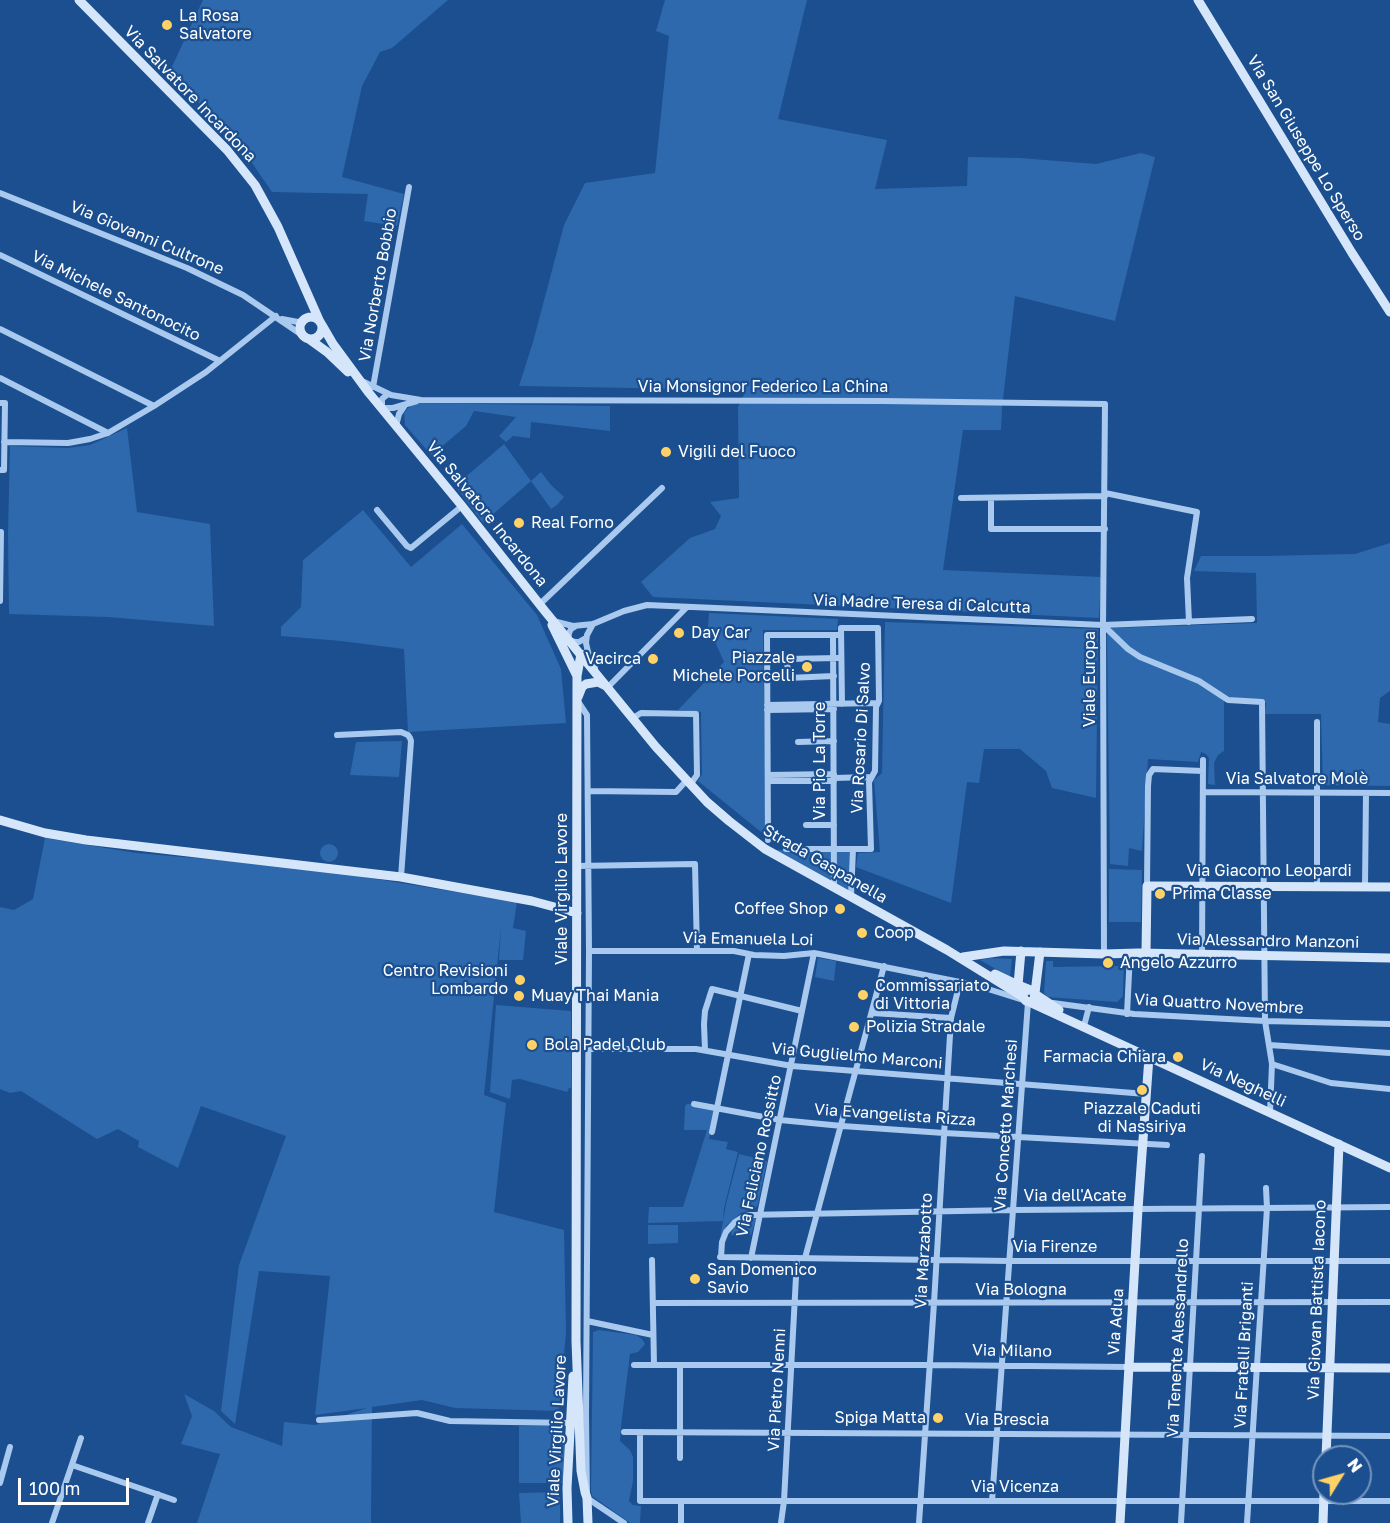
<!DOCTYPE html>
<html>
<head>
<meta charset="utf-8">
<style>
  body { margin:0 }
  #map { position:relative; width:1390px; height:1523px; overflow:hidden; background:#1b4f8f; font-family:"Golos Text",sans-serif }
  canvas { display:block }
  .north { position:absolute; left:1312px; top:1445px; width:60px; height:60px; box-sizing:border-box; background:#1b4f8f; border:2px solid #7695bc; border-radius:50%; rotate:53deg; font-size:16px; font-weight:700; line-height:24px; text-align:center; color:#fff }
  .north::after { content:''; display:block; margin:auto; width:21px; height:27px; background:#ffd166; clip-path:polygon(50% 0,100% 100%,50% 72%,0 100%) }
  .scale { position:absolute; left:18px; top:1478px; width:111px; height:27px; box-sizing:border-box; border:3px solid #fff; border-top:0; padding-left:8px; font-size:18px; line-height:21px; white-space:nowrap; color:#fff; -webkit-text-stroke:4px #1b4f8f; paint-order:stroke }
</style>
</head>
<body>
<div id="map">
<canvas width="1390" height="1523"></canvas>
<div class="north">N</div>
<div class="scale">100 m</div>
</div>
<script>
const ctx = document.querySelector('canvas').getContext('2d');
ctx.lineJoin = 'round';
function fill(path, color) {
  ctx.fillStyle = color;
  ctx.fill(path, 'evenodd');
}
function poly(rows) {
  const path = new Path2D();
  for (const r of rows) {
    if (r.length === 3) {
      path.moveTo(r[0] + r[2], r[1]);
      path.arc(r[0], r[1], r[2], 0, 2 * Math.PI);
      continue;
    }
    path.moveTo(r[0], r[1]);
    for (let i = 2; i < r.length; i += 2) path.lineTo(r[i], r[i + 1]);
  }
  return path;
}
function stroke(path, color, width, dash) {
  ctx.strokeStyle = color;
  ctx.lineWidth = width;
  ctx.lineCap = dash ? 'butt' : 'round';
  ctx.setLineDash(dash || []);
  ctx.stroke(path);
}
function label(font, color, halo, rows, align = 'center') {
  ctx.font = font + ' "Golos Text",sans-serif';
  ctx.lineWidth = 4.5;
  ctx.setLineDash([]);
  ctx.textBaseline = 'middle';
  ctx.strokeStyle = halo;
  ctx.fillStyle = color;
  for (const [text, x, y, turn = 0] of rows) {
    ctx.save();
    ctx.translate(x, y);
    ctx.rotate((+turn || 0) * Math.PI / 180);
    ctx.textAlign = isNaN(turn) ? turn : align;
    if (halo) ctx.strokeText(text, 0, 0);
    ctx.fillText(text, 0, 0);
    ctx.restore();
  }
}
fill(poly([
  [203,0,448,0,392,48,380,52,362,86,342,177,404,194,397,226,364,221,368,194,272,192,237,141,169,73],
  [665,0,807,0,778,119,887,140,875,189,967,186,968,157,1020,158,1096,164,1141,153,1155,157,1115,321,1015,296,1002,408,1001,430,963,430,943,570,1101,577,1099,618,653,597,641,582,690,538,715,529,721,516,710,502,739,498,738,407,746,390,519,386,533,342,564,225,585,183,655,173,669,36,656,31],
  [421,403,610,406,610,431,531,422,530,438,513,436,506,442,499,436,516,417,474,411,466,426,440,448,433,457,405,425,404,413,407,409,414,404],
  [127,428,137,512,210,524,214,626,108,617,9,614,8,533,10,446,68,448,90,445],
  [504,444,531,481,541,472,551,485,564,497,557,505,551,509,531,481,483,523,455,486],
  [363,510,411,567,462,524,537,615,561,669,566,723,408,732,404,649,341,641,281,636,281,627,301,607,303,560],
  [1390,543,1390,691,1380,698,1378,722,1390,724,1390,786,1323,785,1321,714,1265,714,1266,703,1224,701,1224,751,1218,755,1214,763,1215,785,1208,784,1209,758,1206,754,1201,752,1198,762,1148,759,1142,851,1129,848,1128,866,1110,864,1107,634,1112,628,1257,623,1256,573,1194,571,1201,556,1263,556,1355,554],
  [709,613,838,619,837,630,763,630,766,836,698,781,702,774,701,712,678,710,724,662,708,626],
  [885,622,1098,629,1096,798,1052,788,1046,771,1020,749,984,749,979,783,967,782,951,903,856,867,858,853,880,852,874,780,882,773],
  [402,741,399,777,350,775,356,742],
  [45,838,136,853,254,863,346,874,517,902,513,928,526,931,523,960,499,960,501,927,484,1095,506,1103,494,1212,564,1230,566,1332,559,1411,455,1408,422,1400,372,1407,371,1523,197,1523,220,1454,181,1444,192,1416,184,1394,214,1411,231,1427,282,1446,284,1422,315,1425,367,1408,315,1415,330,1276,259,1271,235,1424,221,1411,239,1265,286,1136,201,1106,178,1168,138,1147,139,1141,118,1129,97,1139,21,1091,10,1093,0,1089,0,907,14,910,33,899],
  [329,853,9],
  [771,850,852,850,849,894],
  [1109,869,1142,870,1141,922,1109,922],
  [818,958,836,961,834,981,815,977],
  [990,958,1012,959,1010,977,980,960],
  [1121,960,1124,961,1123,996,1117,1002,1047,997,1044,993,1046,961,1053,961,1053,967,1120,966],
  [496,1005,571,1011,571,1088,569,1088,567,1092,520,1079,512,1080,510,1099,490,1092],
  [687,1104,691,1104,716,1109,709,1139,728,1142,726,1149,738,1152,724,1208,723,1221,648,1223,649,1207,683,1207,707,1130,684,1130,685,1106],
  [739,1154,767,1161,759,1199,758,1205,755,1208,741,1213,727,1225,720,1239,726,1204],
  [752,1216,755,1217,756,1219,751,1235,731,1235,733,1227],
  [648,1225,678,1225,678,1243,648,1244],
  [599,1330,636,1335,642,1339,645,1344,638,1352,630,1354,621,1426,620,1441,630,1450,633,1457,633,1481,629,1501,633,1505,641,1506,640,1523,630,1523,592,1496,591,1491,593,1332],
  [519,1426,561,1426,564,1428,564,1480,562,1483,519,1483],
  [560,1492,560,1523,521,1523,519,1493]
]), '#2e69ad');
stroke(poly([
  [0,193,187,268,243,295,302,335],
  [0,255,220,361],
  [282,319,298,322,303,321],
  [0,329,154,406],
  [0,378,108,433],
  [364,382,391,395,421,400,883,401,1105,404,1103,625,1104,954],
  [373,387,409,187],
  [388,394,382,399,382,408,393,408,417,401],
  [0,403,5,403,4,470,0,470],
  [396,426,399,414,405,405],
  [4,442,68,443,90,439,108,433,154,406,206,372,276,316],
  [1105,493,1197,512,1187,578,1189,622],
  [961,498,1105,496],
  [991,498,991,529,1105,529],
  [377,510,407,546,411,548,462,506],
  [0,532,1,532,0,601],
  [540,604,662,488],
  [553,621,573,626,593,624,624,611,647,605,1103,625,1252,619],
  [593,624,587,635,586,643,588,652,595,668],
  [1103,625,1128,649,1140,657,1199,681,1228,700,1262,702,1265,1021,1272,1064,1270,1112],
  [576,626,571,629,569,633,568,640,575,642,579,642,584,639],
  [833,635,834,887],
  [834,676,788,678,787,659,838,658],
  [608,687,687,607],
  [577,700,587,715,589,951,586,1414,587,1498,624,1523],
  [767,705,878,703],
  [767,710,834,709],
  [633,718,641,713,696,714,697,775,690,785],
  [337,735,401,732,408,735,410,738,411,741,401,877],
  [798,742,834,741],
  [768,775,834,774],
  [834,778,871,777],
  [768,781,834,781],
  [588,791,676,792,686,781],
  [1203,792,1390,793],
  [806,825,834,825],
  [768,840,767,635,841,635],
  [786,849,871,849,869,782,875,771,876,707,879,701,878,628,841,628,842,704],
  [577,866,695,864,697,951],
  [1147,886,1148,786,1149,775,1153,769,1203,771],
  [1317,886,1317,722],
  [1365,886,1366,793],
  [851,897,853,849],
  [589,951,734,951,754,955,784,956,814,953,960,982,988,989,1023,1000],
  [1202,955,1203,760],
  [1053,1003,1134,1014,1265,1021,1390,1024],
  [872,1013,951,1018],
  [1127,1014,1130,953],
  [1084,1026,1089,1007],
  [1269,1045,1390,1053],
  [587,1049,696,1049,792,1066,1146,1094],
  [705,1050,704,1024,705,1011,712,989,802,1011],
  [1272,1064,1331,1083,1390,1089],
  [694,1104,780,1120,842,1126,944,1133,1167,1145],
  [712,1132,749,954],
  [720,1257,1010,1261,1390,1261],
  [721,1257,722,1242,726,1232,735,1222,746,1215,1013,1210,1390,1207],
  [751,1258,814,953],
  [805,1258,884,966],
  [652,1260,654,1365],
  [653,1303,1390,1302],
  [587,1321,653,1335],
  [634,1365,930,1365,1128,1367],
  [680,1365,680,1458],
  [319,1420,417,1413,450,1421,570,1423],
  [624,1432,1390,1436],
  [640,1432,640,1501,1390,1501],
  [72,1465,174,1500],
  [0,1483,10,1447],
  [681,1501,681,1523],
  [992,1501,1028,1002],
  [52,1523,81,1438],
  [148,1523,158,1494],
  [781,1523,784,1501,797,1258],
  [919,1523,934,1303,951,1018,960,982],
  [1181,1523,1202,1156],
  [1247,1523,1267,1208,1266,1188]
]), '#a9c9ee', 6);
stroke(poly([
  [79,0,227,150,255,185,278,227,320,322],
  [1198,0,1352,253,1390,312],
  [311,328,11],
  [322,325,333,344,369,393,462,506,544,610,656,747,707,802,729,821,765,849,947,950,1023,997],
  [309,339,327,352,348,372],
  [552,625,577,676],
  [581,654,577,676,576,1341,581,1471,585,1492,587,1498,588,1523],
  [578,697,582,687,586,684,598,682,606,686],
  [0,820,45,833,86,840,401,877,532,901,577,913],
  [1146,953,1147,886,1390,887],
  [963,957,1004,951,1104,954,1138,953,1390,958],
  [995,974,1018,985,1033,991,1035,996,1033,1001,1031,1002,1026,1001,1023,997,1023,993,1028,990],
  [1020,990,1018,985,1021,951],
  [1035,993,1040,952],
  [1035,994,1059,1010],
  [1029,1002,1390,1168],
  [1128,1367,1390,1368],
  [1326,1457,1339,1144],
  [568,1523,567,1488,573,1376],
  [1120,1523,1138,1209,1149,1057],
  [1323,1523,1324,1493]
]), '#d6e6fa', 9);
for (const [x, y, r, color] of [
  [167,25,6,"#ffd166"],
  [666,452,6,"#ffd166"],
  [519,523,6,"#ffd166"],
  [679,633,6,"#ffd166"],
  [653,659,6,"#ffd166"],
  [807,667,6,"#ffd166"],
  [1160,894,6,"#ffd166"],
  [840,909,6,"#ffd166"],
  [862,933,6,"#ffd166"],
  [1108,963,6,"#ffd166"],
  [520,980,6,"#ffd166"],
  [863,995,6,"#ffd166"],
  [519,996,6,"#ffd166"],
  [854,1027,6,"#ffd166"],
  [532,1045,6,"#ffd166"],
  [1178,1057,6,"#ffd166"],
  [1142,1090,6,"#ffd166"],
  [695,1279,6,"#ffd166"],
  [938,1418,6,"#ffd166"]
]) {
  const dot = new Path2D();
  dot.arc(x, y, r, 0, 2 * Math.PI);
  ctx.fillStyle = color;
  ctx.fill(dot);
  stroke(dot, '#1b4f8f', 2);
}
label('16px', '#fff', '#1b4f8f', [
  ["La Rosa",179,16],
  ["Salvatore",179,34],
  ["Vigili del Fuoco",678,452],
  ["Real Forno",531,523],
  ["Day Car",691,633],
  ["Piazzale",795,658,"right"],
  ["Michele Porcelli",795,676,"right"],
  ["Vacirca",641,659,"right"],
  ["Prima Classe",1172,894],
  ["Coffee Shop",828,909,"right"],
  ["Coop",874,933],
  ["Angelo Azzurro",1120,963],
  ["Centro Revisioni",508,971,"right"],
  ["Lombardo",508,989,"right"],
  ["Commissariato",875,986],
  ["di Vittoria",875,1004],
  ["Muay Thai Mania",531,996],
  ["Polizia Stradale",866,1027],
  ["Bola Padel Club",544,1045],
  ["Farmacia Chiara",1166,1057,"right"],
  ["Piazzale Caduti",1142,1109,"center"],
  ["di Nassiriya",1142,1127,"center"],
  ["San Domenico",707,1270],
  ["Savio",707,1288],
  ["Spiga Matta",926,1418,"right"]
], 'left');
label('16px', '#fff', '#1b4f8f', [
  ["Via Salvatore Incardona",190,94,46],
  ["Via San Giuseppe Lo Sperso",1306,148,59],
  ["Via Giovanni Cultrone",147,238,23],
  ["Via Norberto Bobbio",378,285,-80],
  ["Via Michele Santonocito",116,296,26],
  ["Via Monsignor Federico La China",763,387],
  ["Via Salvatore Incardona",487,514,51],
  ["Via Madre Teresa di Calcutta",922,604,2],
  ["Viale Europa",1090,679,-90],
  ["Via Rosario Di Salvo",861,738,-87],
  ["Via Pio La Torre",820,761,-90],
  ["Via Salvatore Molè",1297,779],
  ["Strada Gaspanella",825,864,30],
  ["Via Giacomo Leopardi",1269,871],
  ["Viale Virgilio Lavore",562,889,-90],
  ["Via Emanuela Loi",748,939,1],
  ["Via Alessandro Manzoni",1268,941,1],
  ["Via Quattro Novembre",1219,1004,3],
  ["Via Guglielmo Marconi",857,1056,5],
  ["Via Neghelli",1243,1083,25],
  ["Via Evangelista Rizza",895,1115,4],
  ["Via Concetto Marchesi",1006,1125,-86],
  ["Via Feliciano Rossitto",759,1156,-78],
  ["Via dell'Acate",1075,1196],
  ["Via Firenze",1055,1247],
  ["Via Marzabotto",924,1251,-87],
  ["Via Bologna",1021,1290],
  ["Via Giovan Battista Iacono",1317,1300,-88],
  ["Via Adua",1116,1322,-86],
  ["Via Tenente Alessandrello",1178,1338,-87],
  ["Via Milano",1012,1351,1],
  ["Via Fratelli Briganti",1244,1355,-87],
  ["Via Pietro Nenni",777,1390,-87],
  ["Via Brescia",1007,1420],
  ["Viale Virgilio Lavore",557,1431,-87],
  ["Via Vicenza",1015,1487]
]);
</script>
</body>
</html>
